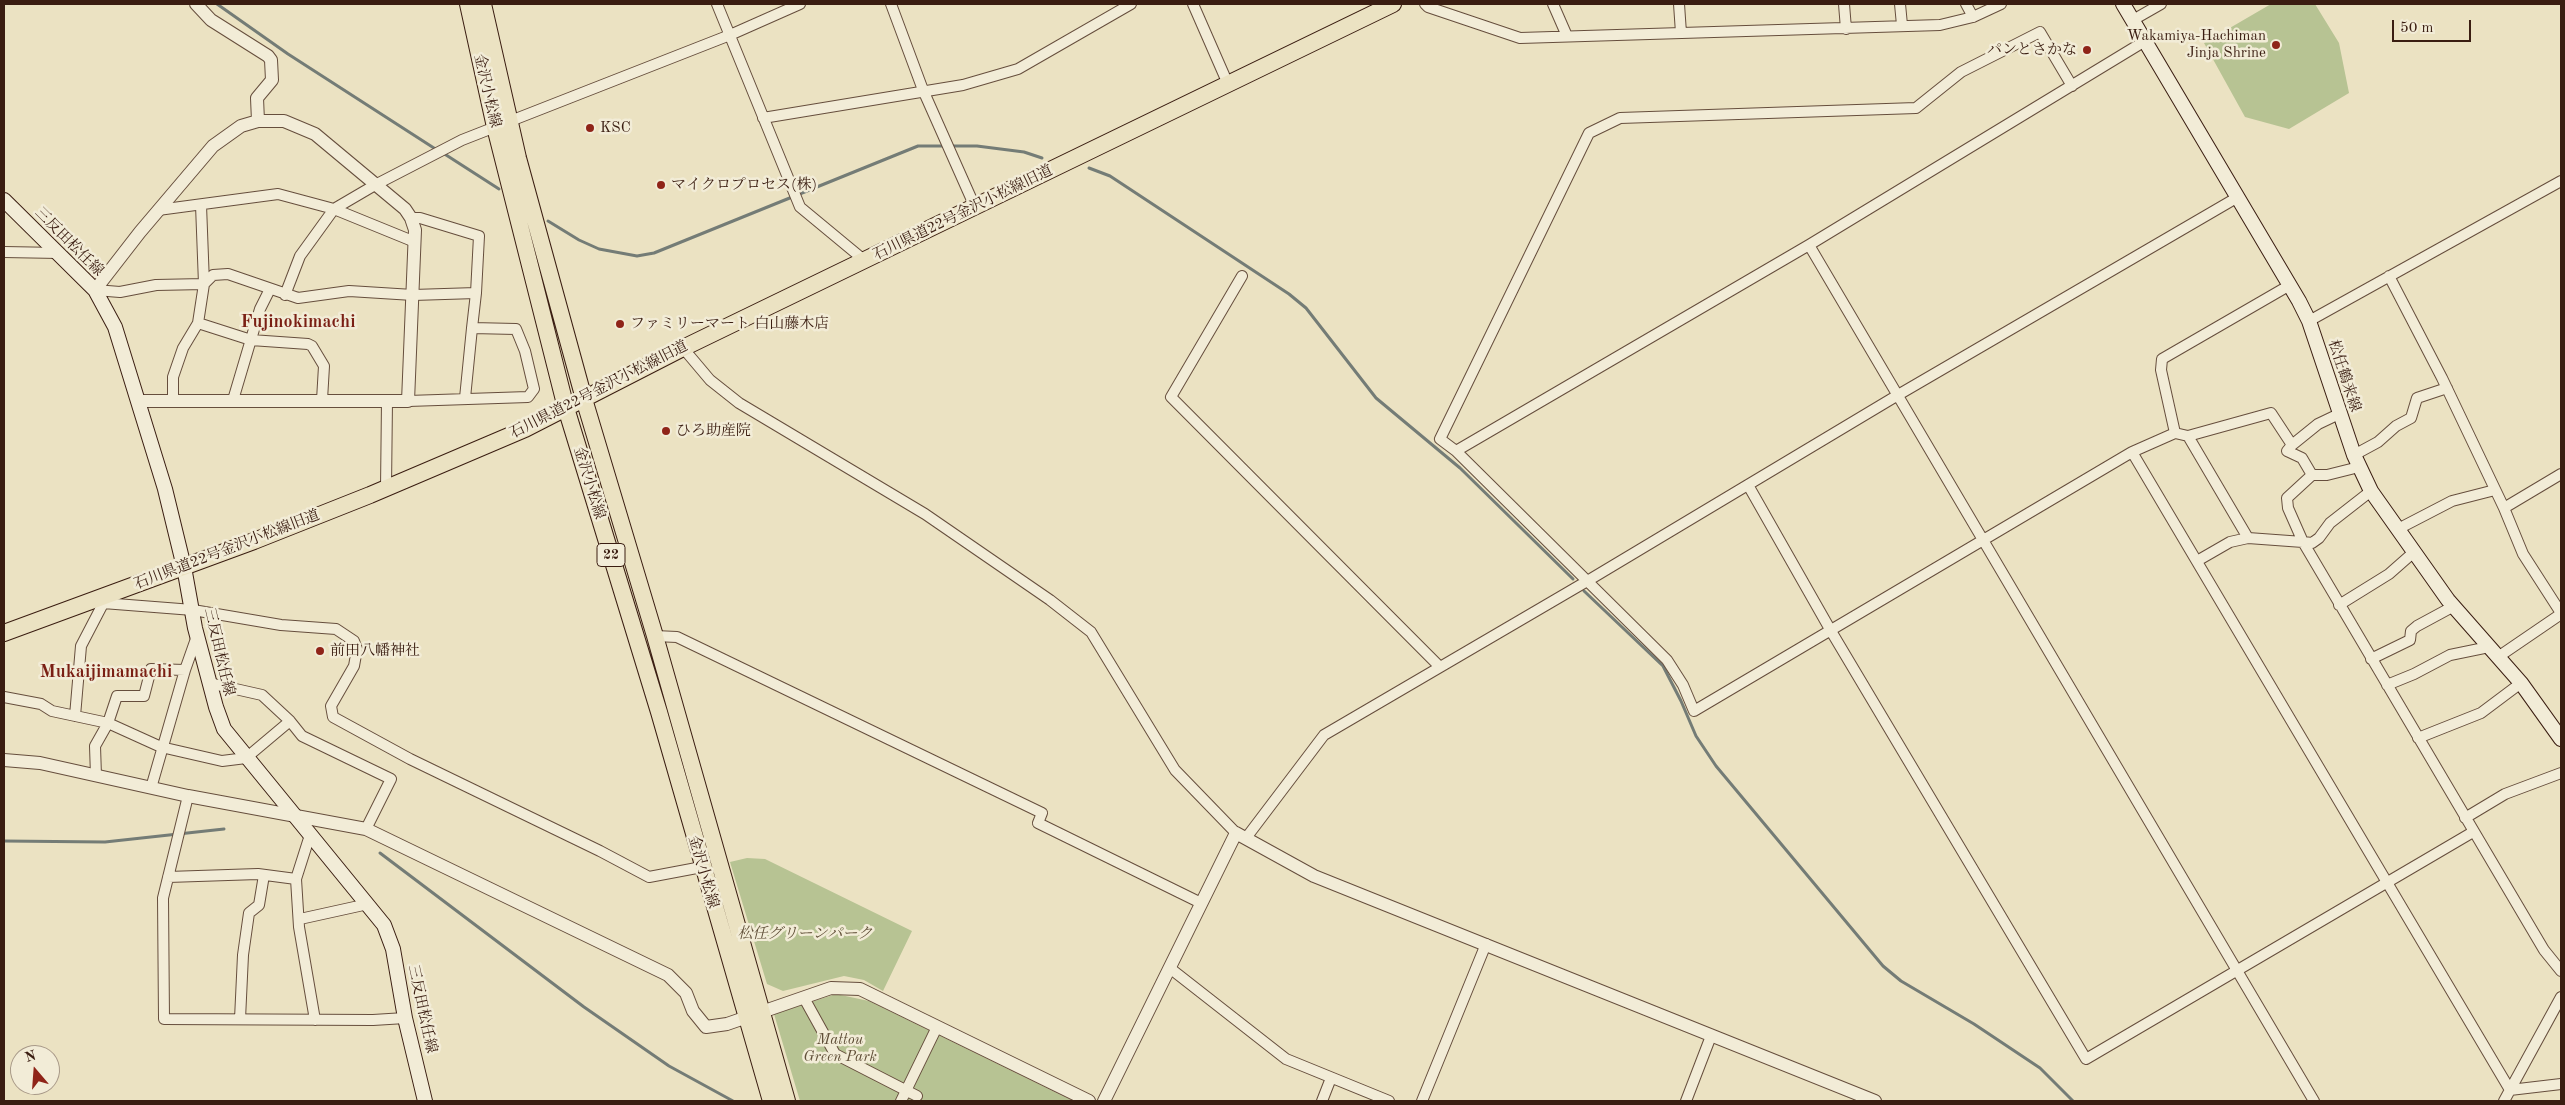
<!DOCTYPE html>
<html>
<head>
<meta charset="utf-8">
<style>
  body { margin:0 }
  #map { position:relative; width:2565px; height:1105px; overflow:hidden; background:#ebe2c2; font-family:"Old Standard TT",serif }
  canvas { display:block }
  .frame { position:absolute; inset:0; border:5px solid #3a1d11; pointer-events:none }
  .north { position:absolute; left:10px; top:1045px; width:50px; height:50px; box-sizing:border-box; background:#f2ecd7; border:1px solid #a89988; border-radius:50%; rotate:342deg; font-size:14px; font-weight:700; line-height:20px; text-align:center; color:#3a1d11 }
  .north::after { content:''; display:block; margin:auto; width:18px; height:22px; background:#8f2418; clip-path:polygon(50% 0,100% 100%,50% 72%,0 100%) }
  .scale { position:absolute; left:2392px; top:20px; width:79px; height:22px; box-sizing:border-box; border:2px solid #3a1d11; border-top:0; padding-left:6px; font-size:15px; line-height:18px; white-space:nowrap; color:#3a1d11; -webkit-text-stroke:4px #f2ecd7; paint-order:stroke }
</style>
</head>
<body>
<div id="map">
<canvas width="2565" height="1105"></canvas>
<div class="frame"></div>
<div class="north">N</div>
<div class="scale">50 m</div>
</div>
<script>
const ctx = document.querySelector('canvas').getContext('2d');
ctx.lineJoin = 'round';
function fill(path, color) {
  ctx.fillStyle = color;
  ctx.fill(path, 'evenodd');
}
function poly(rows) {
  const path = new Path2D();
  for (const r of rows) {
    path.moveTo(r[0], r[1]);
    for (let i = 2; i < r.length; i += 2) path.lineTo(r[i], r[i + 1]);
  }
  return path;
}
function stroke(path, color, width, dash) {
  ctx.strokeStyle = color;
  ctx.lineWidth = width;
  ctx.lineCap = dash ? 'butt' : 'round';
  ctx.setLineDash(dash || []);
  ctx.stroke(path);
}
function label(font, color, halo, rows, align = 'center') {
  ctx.font = font + ' "Old Standard TT","Noto Serif JP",serif';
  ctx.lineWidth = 5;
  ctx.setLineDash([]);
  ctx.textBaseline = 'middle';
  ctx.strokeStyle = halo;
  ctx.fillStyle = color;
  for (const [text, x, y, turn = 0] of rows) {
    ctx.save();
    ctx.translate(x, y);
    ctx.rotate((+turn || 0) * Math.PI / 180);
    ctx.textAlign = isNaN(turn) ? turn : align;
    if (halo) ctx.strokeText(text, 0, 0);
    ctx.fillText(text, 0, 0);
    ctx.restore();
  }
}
fill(poly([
  [2271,4,2315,4,2339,43,2349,93,2289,129,2245,117,2204,43],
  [747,858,765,859,912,931,883,991,864,980,844,976,783,991,767,984,730,862],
  [836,994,869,1001,1071,1100,800,1101,774,1014]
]), '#b7c393');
stroke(poly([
  [217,4,288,54,437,150],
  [951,146,977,146,1024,152,1042,158],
  [443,153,499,189],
  [1089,168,1110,176,1289,294,1306,308,1376,398,1460,468,1573,579],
  [548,221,579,240,599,249,637,256,654,253,918,146,945,146],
  [1584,591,1663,666,1681,701,1696,736,1716,766,1883,966,1901,981,1974,1024,2040,1068,2073,1101],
  [4,841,105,842,224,829],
  [380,853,584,1007,669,1066,733,1101]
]), '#747c76', 3);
const minor = poly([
  [717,4,800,207,864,260],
  [891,4,923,90,975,207],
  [1193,4,1228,84],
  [1425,4,1428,7,1520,38,1940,25,1973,17,2001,4],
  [1553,4,1567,36],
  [1679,4,1681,33],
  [1844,4,1846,29],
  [1900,4,1902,25],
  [1966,4,1973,17],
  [2133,20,2161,4],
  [2145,41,1809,245,1456,451,1667,660,1683,685,1694,711,2132,452,2175,433,2188,436,2248,538,2303,542,2544,950,2561,971],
  [763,118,963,85,1018,69,1131,4],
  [158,210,278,194,334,209,415,242],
  [411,218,420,218,479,236,476,293,472,328],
  [1809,245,2314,1101],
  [4,252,59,253],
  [1242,276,1171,397,1440,667],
  [2389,276,2442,378,2504,508,2523,554,2561,613],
  [95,290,120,292,156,285,204,284,213,275,228,274,298,298,349,291,413,295,476,293],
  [285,295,300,256,334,209,375,185,462,140,730,35,800,4],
  [2309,321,2561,181],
  [198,323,251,340,308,344,312,346,324,366,322,400],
  [683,348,710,380,739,403,925,514,1050,600,1091,632,1175,770,1236,833],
  [173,400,173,377,183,348,198,323,204,284,201,205],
  [233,400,260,309,270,289],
  [408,401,528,397,534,389,525,351,516,329,472,328,465,398],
  [2175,433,2161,370,2162,359,2290,285],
  [2188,436,2271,413,2292,445,2287,451,2302,458,2312,475,2327,475,2359,467],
  [2292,445,2318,424,2339,414],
  [1456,451,1440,439,1589,133,1620,118,1916,108,1961,72,2040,32,2072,86],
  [2132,452,2510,1090],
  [2354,455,2378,442,2396,426,2411,418,2417,398,2447,388],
  [2312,475,2287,498,2288,508,2303,542,2312,543,2319,538,2330,523,2371,491],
  [1748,485,1831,631,2086,1059,2473,832],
  [386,488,387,401],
  [2504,508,2561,474],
  [2398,529,2452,501,2495,490],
  [2197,561,2230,542,2248,538],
  [103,603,193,610,281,625,336,629,354,641,357,649,354,666,331,706,333,717,410,759,600,851,649,877,702,867],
  [2339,605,2389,574,2414,552],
  [655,636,677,637,1042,813,1038,823,1201,903],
  [2498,657,2561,614],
  [2371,659,2410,640,2411,631,2417,626,2454,606],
  [2387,685,2414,674,2450,655,2489,647],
  [4,697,41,704,52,711,108,723,161,747,222,761,246,758,290,721,262,695,209,683],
  [75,716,81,646,106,598],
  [290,721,302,736,391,779,366,829],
  [2418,738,2481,713,2521,683],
  [96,776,95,746,108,723,117,696,144,696,151,669,185,670,197,636],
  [151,788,185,670],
  [188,796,163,898,164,1019,373,1020,405,1018],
  [2465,818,2505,794,2561,773],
  [1246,838,1324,735,1589,580,1898,395,2238,197],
  [168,877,258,874,296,879,310,835],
  [296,879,299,927,315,1020],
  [300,919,368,904],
  [1171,969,1286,1059,1389,1101],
  [804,998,835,1054,917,1096],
  [240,1019,243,955,249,913,259,905,264,875],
  [2510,1090,2561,1084],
  [901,1101,937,1027],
  [1322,1101,1331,1078],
  [1422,1101,1486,944],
  [1686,1101,1711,1036],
  [2504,1101,2561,997]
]);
const tertiary = poly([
  [196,4,211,20,268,56,271,60,272,80,257,98,258,121],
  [95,290,140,232,213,146,241,126,258,121,284,121,315,134,405,209,411,218,415,230,408,401,139,401],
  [4,760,40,763,188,796,366,829,668,975,686,993,693,1011,706,1027,727,1024,831,988,860,989,1089,1101],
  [1104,1101,1236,833,1314,876,1875,1101]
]);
const secondary = poly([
  [2123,4,2299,301,2309,321,2354,455,2371,491,2448,600,2521,683,2561,739],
  [4,200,95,290,115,327,165,489,184,567,195,628,216,707,224,729,384,925,393,949,405,1018,425,1101]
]);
const primary = poly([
  [468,4,495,127,566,408,659,712,771,1101],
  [483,4,518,158,584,399,655,636,787,1101],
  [4,633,254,541,370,495,525,429,683,348,1393,4]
]);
stroke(minor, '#664e3d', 12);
stroke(tertiary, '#664e3d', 14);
stroke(secondary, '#3a1d11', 16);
stroke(primary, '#3a1d11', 18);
stroke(minor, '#f2ecd7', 10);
stroke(tertiary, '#f2ecd7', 12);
stroke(secondary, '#f2ecd7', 14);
stroke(primary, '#ebe2c2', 16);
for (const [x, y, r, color] of [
  [2276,45,5,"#8f2418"],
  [2087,50,5,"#8f2418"],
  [590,128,5,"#8f2418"],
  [661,185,5,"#8f2418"],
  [620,324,5,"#8f2418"],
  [666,431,5,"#8f2418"],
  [320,651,5,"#8f2418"]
]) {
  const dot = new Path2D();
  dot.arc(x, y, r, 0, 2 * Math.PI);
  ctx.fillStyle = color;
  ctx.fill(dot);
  stroke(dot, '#f2ecd7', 2);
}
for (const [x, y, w] of [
  [611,555,28]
]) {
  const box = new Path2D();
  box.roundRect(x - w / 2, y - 11.5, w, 23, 4);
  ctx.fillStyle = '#f2ecd7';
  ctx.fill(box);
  stroke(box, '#3a1d11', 1);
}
label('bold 14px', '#3a1d11', null, [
  ["22",611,555]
]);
label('15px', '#3a1d11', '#f2ecd7', [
  ["Wakamiya-Hachiman",2266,36,"right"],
  ["Jinja Shrine",2266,53,"right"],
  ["パンとさかな",2077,50,"right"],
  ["KSC",600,128],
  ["マイクロプロセス(株)",671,185],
  ["ファミリーマート 白山藤木店",630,324],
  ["ひろ助産院",676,431],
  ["前田八幡神社",330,651]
], 'left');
label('15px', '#3a1d11', '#f2ecd7', [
  ["金沢小松線",487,91,77],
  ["石川県道22号金沢小松線旧道",963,213,-26],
  ["三反田松任線",69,242,45],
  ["松任鶴来線",2344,376,72],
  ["石川県道22号金沢小松線旧道",599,390,-27],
  ["金沢小松線",589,483,73],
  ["石川県道22号金沢小松線旧道",227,550,-21],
  ["三反田松任線",219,652,77],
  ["金沢小松線",703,872,74],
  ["三反田松任線",422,1009,78]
]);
label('italic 15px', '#604f38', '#f2ecd7', [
  ["松任グリーンパーク",805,934],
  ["Mattou",840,1040],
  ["Green Park",840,1057]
]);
label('bold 18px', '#7a1f14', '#f2ecd7', [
  ["Fujinokimachi",298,322],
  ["Mukaijimamachi",106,672]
]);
</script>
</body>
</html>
